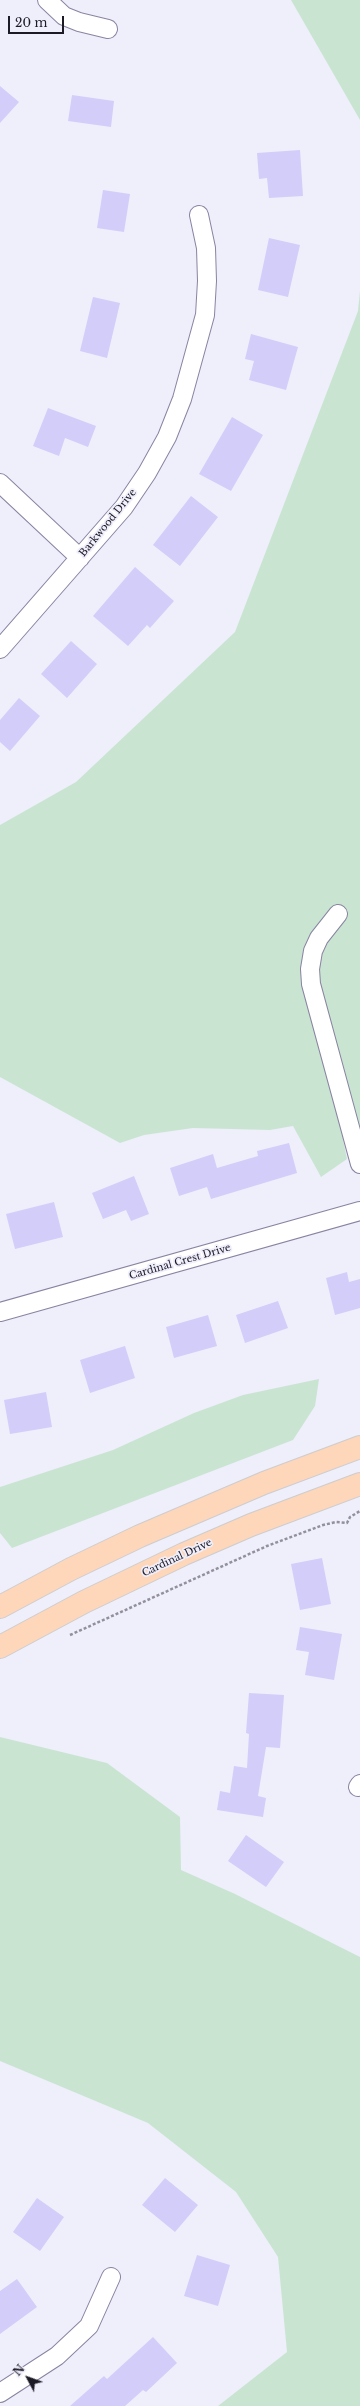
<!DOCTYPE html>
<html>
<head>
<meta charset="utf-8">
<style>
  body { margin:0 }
  #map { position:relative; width:360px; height:2406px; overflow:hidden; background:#efeefb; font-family:"Libre Baskerville",serif }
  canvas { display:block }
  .north { position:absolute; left:8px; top:2358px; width:40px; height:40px; -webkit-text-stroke:3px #efeefb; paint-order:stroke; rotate:311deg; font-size:11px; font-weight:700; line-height:16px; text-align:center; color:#1c1a25 }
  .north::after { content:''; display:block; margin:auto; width:14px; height:18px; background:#1c1a25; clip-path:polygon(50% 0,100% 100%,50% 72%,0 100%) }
  .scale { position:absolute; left:8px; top:16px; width:56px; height:18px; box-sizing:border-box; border:2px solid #1c1a25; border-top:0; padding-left:5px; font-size:12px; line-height:14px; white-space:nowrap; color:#1c1a25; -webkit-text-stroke:3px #efeefb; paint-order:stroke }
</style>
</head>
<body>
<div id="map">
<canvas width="360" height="2406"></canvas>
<div class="north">N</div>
<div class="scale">20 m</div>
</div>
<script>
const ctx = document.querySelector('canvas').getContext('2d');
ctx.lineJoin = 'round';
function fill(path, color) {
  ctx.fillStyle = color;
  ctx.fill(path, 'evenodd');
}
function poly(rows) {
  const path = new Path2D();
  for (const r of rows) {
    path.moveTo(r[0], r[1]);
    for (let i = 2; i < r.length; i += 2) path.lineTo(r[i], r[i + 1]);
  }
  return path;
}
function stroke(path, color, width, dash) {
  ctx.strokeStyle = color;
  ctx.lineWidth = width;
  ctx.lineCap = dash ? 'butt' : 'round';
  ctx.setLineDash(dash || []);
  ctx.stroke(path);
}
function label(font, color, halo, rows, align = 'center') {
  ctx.font = font + ' "Libre Baskerville",serif';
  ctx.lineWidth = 3.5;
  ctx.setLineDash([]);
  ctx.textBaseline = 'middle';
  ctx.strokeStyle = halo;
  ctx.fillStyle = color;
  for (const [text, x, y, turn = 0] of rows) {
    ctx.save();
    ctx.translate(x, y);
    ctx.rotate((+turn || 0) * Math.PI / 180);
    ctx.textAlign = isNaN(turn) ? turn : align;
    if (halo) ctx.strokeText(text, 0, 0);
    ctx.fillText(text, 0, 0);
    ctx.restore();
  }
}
fill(poly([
  [291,0,360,0,360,120],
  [360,291,360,1148,343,1139,347,1159,321,1177,293,1126,270,1130,193,1128,144,1135,120,1143,0,1077,0,825,76,782,235,632,358,311],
  [319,1379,315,1406,293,1440,12,1548,0,1533,0,1487,113,1450,194,1413,243,1395],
  [0,1737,107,1763,180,1817,181,1870,235,1894,360,1957,360,2406,218,2406,287,2352,278,2257,236,2192,148,2123,0,2061]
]), '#c9e5d2');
fill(poly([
  [0,86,19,102,0,123],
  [72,95,114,101,111,127,68,121],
  [300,150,303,196,269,198,267,178,259,179,257,153],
  [103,190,130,194,124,232,97,228],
  [269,238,300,245,288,297,258,290],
  [93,297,120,303,107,358,80,351],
  [251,334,298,347,286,390,249,380,254,361,245,359],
  [48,408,96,426,88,447,65,438,59,456,33,446],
  [232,417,263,435,231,491,199,474],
  [191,496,218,517,180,566,153,545],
  [135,567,174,601,150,628,147,625,128,646,93,616],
  [71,641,97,664,67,698,41,674],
  [19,698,40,716,10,751,0,742,0,720],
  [289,1143,297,1173,211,1199,207,1187,179,1196,170,1168,213,1154,217,1168,258,1156,257,1151],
  [134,1176,149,1214,131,1221,126,1210,103,1219,92,1193],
  [54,1202,63,1237,15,1249,6,1214],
  [347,1272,349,1282,360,1279,360,1308,335,1315,326,1278],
  [278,1301,288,1328,245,1343,236,1315],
  [208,1315,217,1346,174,1358,166,1327],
  [125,1346,135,1378,90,1393,80,1360],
  [46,1392,52,1427,10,1434,4,1400],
  [322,1558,331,1604,300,1610,291,1564],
  [300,1627,342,1634,334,1680,305,1675,309,1652,296,1650],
  [249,1693,284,1695,280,1748,266,1747,258,1796,266,1798,263,1817,217,1810,220,1791,230,1793,234,1766,247,1768,249,1734,246,1733],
  [246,1835,284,1862,266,1887,228,1861],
  [165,2178,198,2205,175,2232,142,2205],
  [37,2198,64,2217,40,2251,13,2232],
  [197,2255,230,2265,218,2306,184,2296],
  [17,2279,37,2307,0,2334,0,2291],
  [153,2337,177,2363,146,2392,143,2390,125,2406,70,2406,104,2376,107,2379]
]), '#d3cdfa');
const minor = poly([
  [47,0,64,16,79,22,108,29],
  [0,483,80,558],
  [0,649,124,507,147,473,167,437,182,399,205,315,207,281,206,248,199,215],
  [338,914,319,938,313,951,310,969,311,984,360,1164],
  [0,1312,360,1211],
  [358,1787,360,1784],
  [0,2393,57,2356,89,2326,111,2277]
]);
const major = poly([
  [0,1607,71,1569,140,1536,264,1483,360,1447],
  [0,1647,84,1602,184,1554,251,1525,360,1484]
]);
stroke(minor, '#8884a1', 20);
stroke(major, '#cdcdcf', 24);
stroke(poly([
  [70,1635,267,1546,323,1525,336,1522,347,1523,350,1517,360,1511]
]), '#92909c', 2.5, [3, 2]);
stroke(minor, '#fff', 18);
stroke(major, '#fed6b9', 22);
label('10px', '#1c1a25', '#efeefb', [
  ["Barkwood Drive",108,523,-51],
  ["Cardinal Crest Drive",180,1262,-16],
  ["Cardinal Drive",177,1558,-25]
]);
</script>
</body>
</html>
